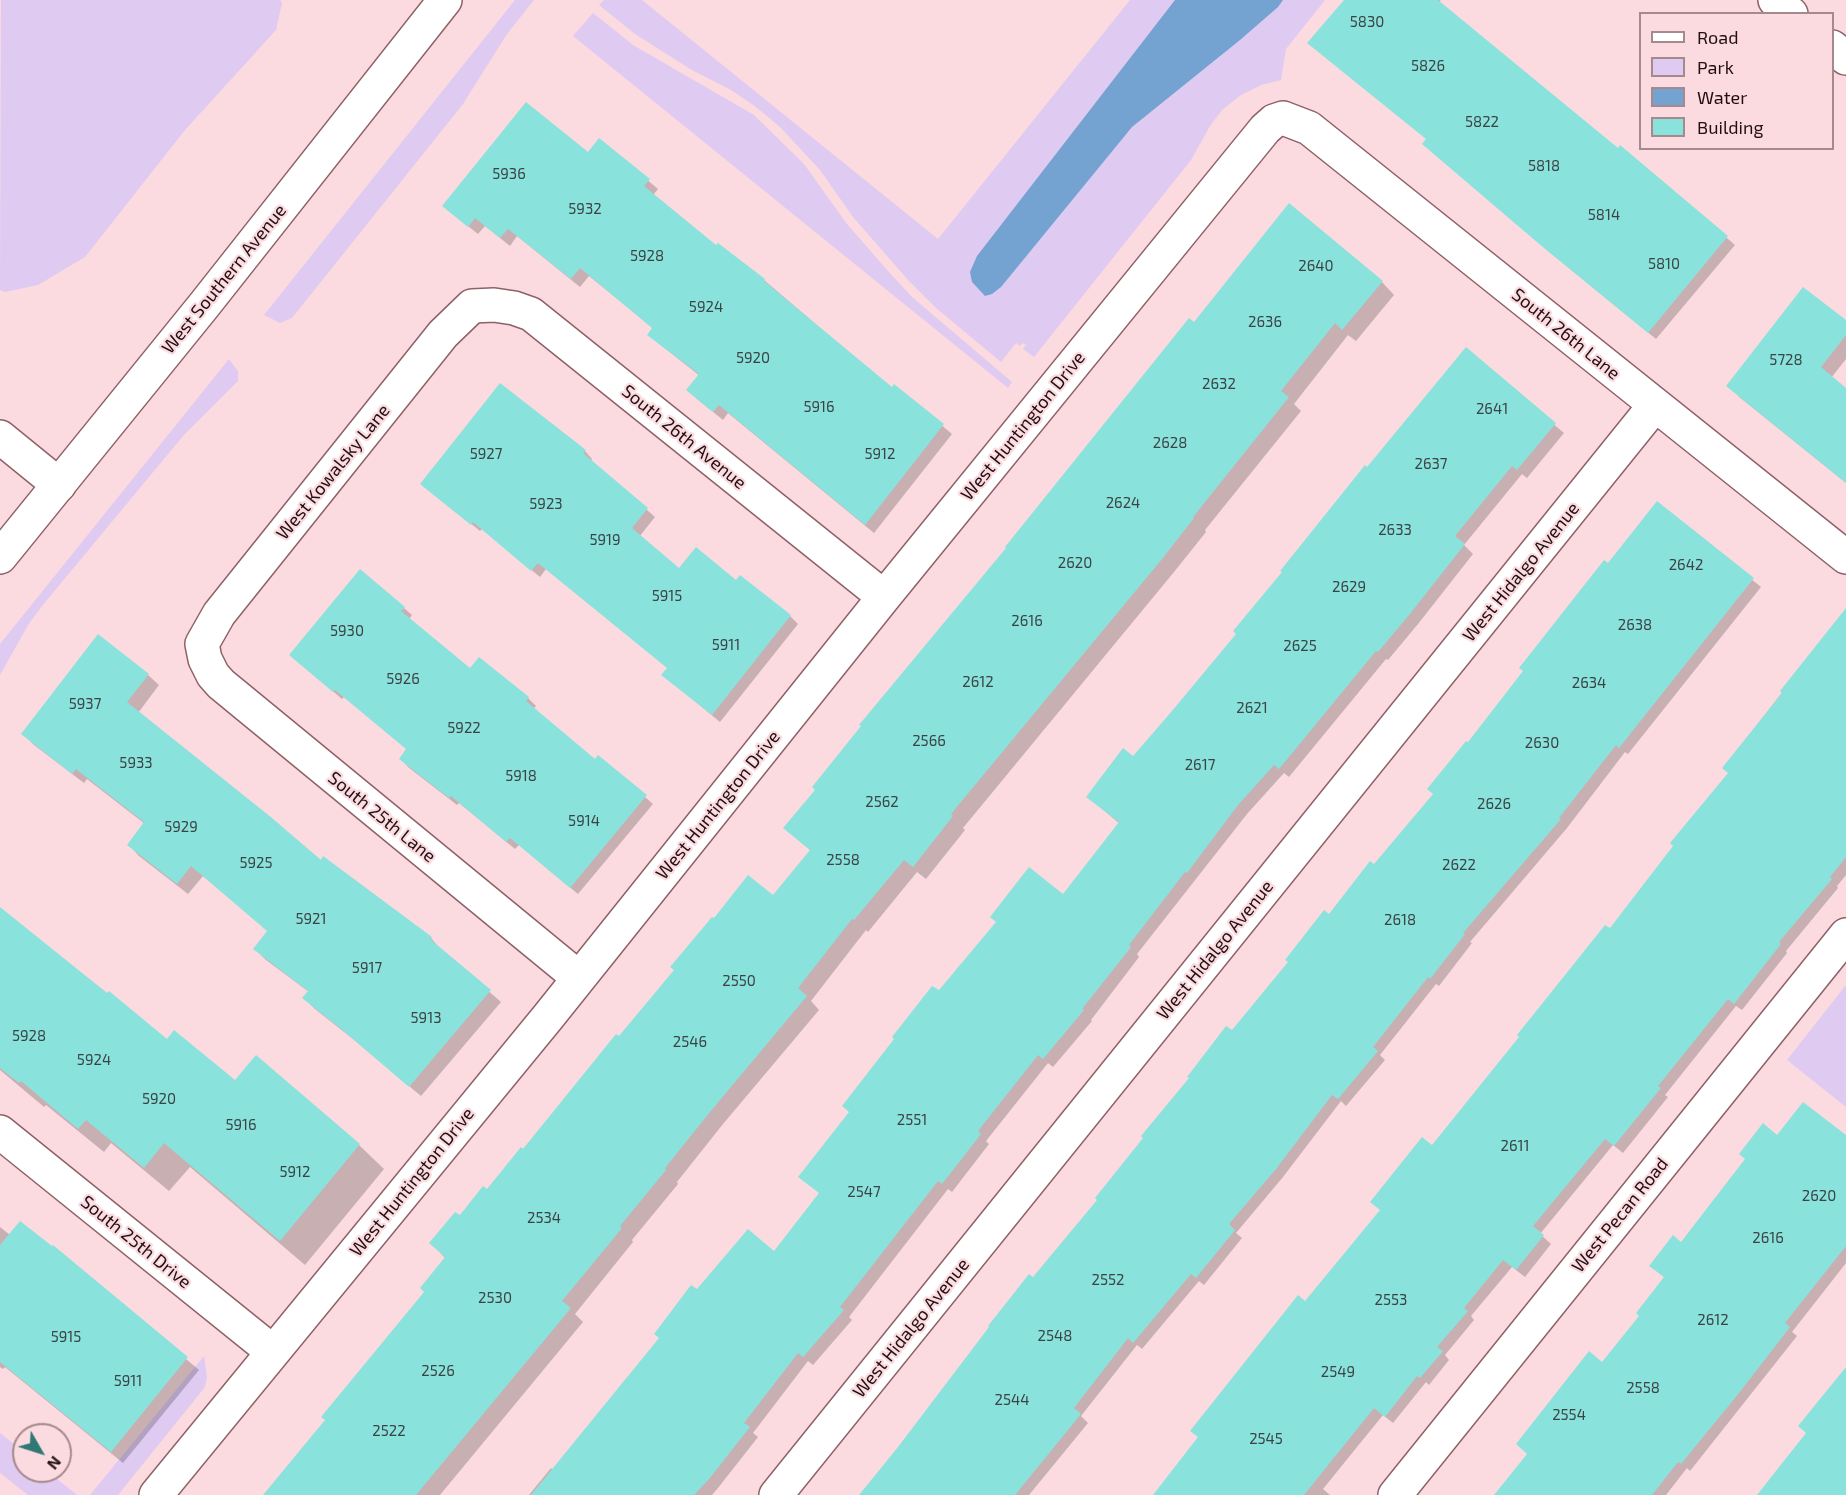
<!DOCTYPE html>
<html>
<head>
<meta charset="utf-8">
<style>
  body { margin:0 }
  #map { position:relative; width:1846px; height:1495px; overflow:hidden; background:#fbdbdf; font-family:"Exo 2",sans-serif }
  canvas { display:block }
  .legend { position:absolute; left:1639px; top:12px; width:195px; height:138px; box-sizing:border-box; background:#fbdbdf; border:2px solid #a48a8d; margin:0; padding:8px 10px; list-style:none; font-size:18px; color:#211013 }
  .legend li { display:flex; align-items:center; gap:12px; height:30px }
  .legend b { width:30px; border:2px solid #a48a8d }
  .north { position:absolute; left:12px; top:1423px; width:60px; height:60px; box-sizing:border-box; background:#fbdbdf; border:2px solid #a48a8d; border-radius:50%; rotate:129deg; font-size:16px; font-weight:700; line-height:24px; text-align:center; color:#211013 }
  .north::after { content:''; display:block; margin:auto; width:21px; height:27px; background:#2f7874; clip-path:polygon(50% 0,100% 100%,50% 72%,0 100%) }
</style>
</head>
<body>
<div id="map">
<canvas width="1846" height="1495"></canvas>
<ul class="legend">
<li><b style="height:8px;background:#fff"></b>Road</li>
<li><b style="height:16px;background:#dfcaf1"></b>Park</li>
<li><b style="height:16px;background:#74a2d1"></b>Water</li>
<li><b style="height:16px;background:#8ae2dc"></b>Building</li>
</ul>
<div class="north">N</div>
</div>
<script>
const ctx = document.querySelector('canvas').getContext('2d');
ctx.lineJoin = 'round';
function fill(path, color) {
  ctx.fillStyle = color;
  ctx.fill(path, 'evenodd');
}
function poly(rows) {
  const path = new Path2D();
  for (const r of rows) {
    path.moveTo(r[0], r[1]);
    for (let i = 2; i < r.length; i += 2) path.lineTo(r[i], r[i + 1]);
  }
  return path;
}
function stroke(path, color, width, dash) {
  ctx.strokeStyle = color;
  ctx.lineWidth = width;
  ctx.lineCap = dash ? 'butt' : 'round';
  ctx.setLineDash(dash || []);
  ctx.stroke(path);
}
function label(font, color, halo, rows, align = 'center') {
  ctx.font = font + ' "Exo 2",sans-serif';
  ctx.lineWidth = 4.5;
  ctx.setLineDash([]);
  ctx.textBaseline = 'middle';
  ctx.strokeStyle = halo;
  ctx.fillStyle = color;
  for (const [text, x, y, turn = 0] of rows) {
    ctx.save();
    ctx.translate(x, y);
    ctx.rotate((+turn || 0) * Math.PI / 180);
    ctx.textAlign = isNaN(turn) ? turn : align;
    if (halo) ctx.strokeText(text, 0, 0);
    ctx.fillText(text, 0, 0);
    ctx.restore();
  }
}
fill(poly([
  [1,0,280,0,282,3,276,30,185,130,85,257,38,285,5,292,0,290],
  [515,0,534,0,507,34,463,104,292,318,280,323,264,315],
  [604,0,642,0,938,239,1130,0,1325,0,1286,49,1281,80,1261,85,1241,95,1222,110,1210,126,1191,160,1034,357,1023,349,1026,345,1023,343,1020,346,1016,343,1001,362,936,308,909,281,853,217,820,170,780,127,756,107,731,90,692,70,635,34,599,5],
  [593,13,633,45,754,115,804,164,847,224,887,270,912,297,1012,382,1008,388,573,36],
  [229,359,238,371,238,381,183,436,42,606,28,625,0,675,0,644],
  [1846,985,1846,1107,1787,1060],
  [204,1356,207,1377,205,1387,118,1495,90,1495],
  [0,1433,24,1452,24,1471,47,1471,77,1495,28,1495,0,1473]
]), '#dfcaf1');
fill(poly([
  [1175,0,1283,0,1278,7,1240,40,1132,127,1001,287,992,294,985,296,972,282,970,272,977,256]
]), '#74a2d1');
fill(poly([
  [1345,0,1441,0,1439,2,1618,150,1621,147,1735,245,1656,339,1548,251,1427,140],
  [600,140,658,189,653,195,716,247,764,280,892,389,895,386,952,434,874,533,728,413,723,420,697,399,688,390,700,376,658,343,649,334,653,328,589,276,580,287,517,236,510,246,485,226,478,234,453,214,588,155],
  [1382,282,1394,295,1356,341,1348,335,1294,404,1301,411,1205,530,1206,532,1174,572,963,828,965,830,926,879,917,872,868,932,866,930,811,1001,819,1010,723,1124,677,1182,678,1184,632,1240,633,1242,575,1314,583,1322,440,1495,269,1495,425,1292,446,1259,431,1243,487,1191,619,1038,773,897,811,851,785,828,1194,324],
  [1846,322,1846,359,1831,378,1846,390,1846,483,1738,396],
  [1466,350,1564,433,1527,478,1522,474,1464,545,1473,554,1418,624,1388,660,1386,659,1289,777,1284,773,1247,814,1137,954,1139,957,1091,1020,1092,1021,1053,1067,1048,1063,986,1141,989,1144,952,1192,948,1189,849,1317,852,1320,813,1365,808,1361,753,1433,758,1437,718,1488,712,1495,529,1495,551,1468,553,1471,697,1292,774,1253,820,1194,850,1112,939,993,1064,896,1120,824,1088,797,1133,758,1238,634,1367,469],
  [585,451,592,459,591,461,655,517,639,537,679,571,736,582,790,616,798,624,720,722,663,675,668,668,546,569,540,577,482,529,480,531,430,491],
  [1657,503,1761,587,1628,754,1625,752,1567,828,1470,942,1472,943,1439,986,1436,984,1380,1055,1385,1060,1346,1106,1341,1101,1283,1177,1236,1233,1242,1238,1204,1285,1199,1281,1142,1349,1137,1345,1081,1416,1088,1423,1029,1495,861,1495,1232,1032,1329,916,1375,866,1435,794,1468,745],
  [404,608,412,615,409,619,470,670,528,698,536,706,533,709,595,761,645,797,653,804,578,894,519,845,515,849,459,803,457,805,408,767,401,759,408,750,344,697,342,699,299,662],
  [1830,630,1846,643,1846,875,1837,886,1838,888,1786,951,1787,953,1742,1010,1736,1006,1665,1095,1668,1097,1623,1153,1613,1145,1540,1234,1551,1244,1525,1277,1512,1267,1471,1316,1474,1320,1445,1355,1449,1360,1429,1385,1426,1382,1393,1423,1383,1415,1323,1489,1330,1495,1155,1495,1305,1303,1610,930,1730,774,1724,768],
  [148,675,159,685,138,713,321,862,431,938,441,950,501,1002,421,1096,353,1039,315,1009,304,998,309,992,266,960,255,949,268,931,203,876,188,894,139,856,129,845,145,824,87,779,84,783,34,745,23,734],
  [0,909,168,1041,236,1082,256,1058,359,1145,384,1169,305,1265,190,1167,169,1191,111,1143,104,1152,46,1105,44,1107,0,1070],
  [1778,1137,1846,1137,1846,1263,1792,1332,1797,1336,1690,1471,1687,1468,1666,1495,1496,1495,1641,1316,1665,1278,1651,1266,1681,1244],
  [0,1227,10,1235,53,1247,199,1370,123,1463,5,1367,3,1369,0,1367]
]), '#0003');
fill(poly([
  [1344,0,1438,0,1618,148,1620,145,1728,236,1648,333,1538,243,1422,144,1426,139,1307,43],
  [526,102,588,152,599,138,650,179,644,186,716,245,718,243,765,279,764,281,892,387,894,384,944,424,865,525,719,405,713,412,686,390,699,374,647,335,652,328,580,268,571,279,508,229,500,238,475,218,468,227,442,206],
  [1289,203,1383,281,1342,330,1335,323,1281,391,1289,397,1193,517,1194,518,1162,559,951,814,953,816,913,867,904,860,854,920,852,919,798,988,807,996,710,1112,665,1168,666,1170,620,1226,622,1228,562,1301,571,1308,416,1495,263,1495,325,1420,321,1417,424,1292,420,1288,445,1257,429,1243,455,1212,460,1215,483,1186,487,1189,521,1147,523,1149,616,1034,619,1036,674,970,670,967,712,917,714,918,748,875,773,895,810,850,783,828,815,790,812,787,861,726,859,725,1006,548,1005,547,1140,379,1189,318,1194,322],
  [1803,287,1846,320,1846,335,1821,367,1846,388,1846,483,1726,386],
  [1466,347,1556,423,1517,470,1512,466,1455,536,1465,544,1409,615,1378,652,1376,651,1279,769,1274,765,1238,805,1187,873,1185,872,1129,945,1131,947,1082,1009,1084,1010,1043,1059,1038,1055,978,1131,981,1134,942,1184,938,1181,840,1307,844,1310,803,1357,798,1353,744,1423,750,1427,709,1479,694,1495,531,1495,659,1338,654,1334,691,1285,697,1289,748,1229,774,1251,819,1193,798,1177,849,1112,842,1106,894,1039,892,1037,932,986,939,990,996,922,990,917,1029,867,1063,894,1119,822,1086,797,1123,748,1133,756,1172,711,1236,634,1233,631,1282,572,1280,571,1365,465,1367,467],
  [500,383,586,450,583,453,648,508,632,528,679,568,696,547,736,580,740,575,791,615,712,715,661,675,667,668,538,563,531,571,473,522,471,525,420,484],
  [1657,501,1754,578,1619,748,1616,745,1559,818,1561,819,1463,933,1465,934,1430,979,1428,977,1373,1047,1378,1051,1338,1099,1332,1095,1276,1169,1229,1224,1235,1230,1196,1278,1191,1274,1133,1343,1128,1338,1074,1408,1081,1414,1015,1495,859,1495,898,1447,989,1327,988,1326,1029,1274,1033,1277,1097,1200,1095,1198,1143,1138,1141,1136,1189,1078,1187,1077,1226,1026,1232,1030,1288,962,1285,960,1324,910,1329,914,1370,861,1374,864,1433,794,1427,789,1466,741,1468,742,1523,671,1519,668,1604,560,1608,563],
  [360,569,405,607,401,611,470,668,479,657,529,697,526,701,595,759,598,755,647,795,570,888,510,838,506,842,451,796,449,798,399,759,406,749,335,690,333,692,289,655],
  [1846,608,1846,857,1830,877,1832,879,1779,942,1781,944,1734,1004,1728,999,1658,1086,1661,1088,1614,1146,1605,1139,1533,1226,1544,1235,1516,1270,1503,1260,1464,1308,1468,1311,1437,1347,1443,1351,1420,1378,1417,1376,1385,1417,1374,1408,1304,1495,1153,1495,1198,1437,1190,1431,1298,1295,1305,1301,1380,1210,1370,1202,1422,1137,1432,1145,1519,1037,1517,1035,1605,925,1610,928,1673,846,1670,843,1728,773,1722,768,1782,693,1780,691],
  [98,634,149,674,127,702,272,818,321,860,323,856,432,937,430,939,491,990,409,1087,340,1028,302,998,308,991,253,949,267,931,191,866,177,884,127,845,144,822,76,769,72,774,21,734],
  [0,907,107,993,109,991,167,1039,174,1030,235,1080,256,1055,360,1144,280,1241,164,1143,144,1168,86,1120,78,1129,21,1081,19,1083,0,1068],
  [1803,1102,1846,1135,1846,1246,1785,1323,1790,1327,1739,1393,1681,1464,1678,1462,1652,1495,1494,1495,1527,1454,1516,1444,1589,1351,1602,1362,1639,1316,1636,1313,1664,1277,1649,1266,1673,1235,1681,1242,1745,1159,1739,1154,1763,1123,1777,1135],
  [20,1221,52,1246,53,1245,188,1357,111,1452,0,1362,0,1245],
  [1846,1367,1846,1495,1757,1495,1806,1433,1798,1426]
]), '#8ae2dc');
const street = poly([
  [0,437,59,485],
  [579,978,221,684,213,675,205,659,202,644,219,614,443,334,472,306,494,305,514,308,531,314,884,597],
  [0,1132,273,1352],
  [156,1495,548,1017,884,597,1265,129,1274,121,1283,118,1309,128,1846,557],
  [776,1495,1655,405],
  [1395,1495,1846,935]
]);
const secondary = poly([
  [1775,0,1791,14],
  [1832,47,1846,58],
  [0,557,205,304,445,0]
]);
stroke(street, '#8e6168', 36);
stroke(secondary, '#8e6168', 36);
stroke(street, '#fff', 33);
stroke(secondary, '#fff', 33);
label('15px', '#3b4445', null, [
  ["5830",1367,22],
  ["5826",1428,66],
  ["5822",1482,122],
  ["5818",1544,166],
  ["5936",509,174],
  ["5932",585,209],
  ["5814",1604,215],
  ["5928",647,256],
  ["5810",1664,264],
  ["2640",1316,266],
  ["5924",706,307],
  ["2636",1265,322],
  ["5920",753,358],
  ["5728",1786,360],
  ["2632",1219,384],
  ["5916",819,407],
  ["2641",1492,409],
  ["2628",1170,443],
  ["5927",486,454],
  ["5912",880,454],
  ["2637",1431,464],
  ["2624",1123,503],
  ["5923",546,504],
  ["2633",1395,530],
  ["5919",605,540],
  ["2620",1075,563],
  ["2642",1686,565],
  ["2629",1349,587],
  ["5915",667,596],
  ["2616",1027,621],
  ["2638",1635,625],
  ["5930",347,631],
  ["5911",726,645],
  ["2625",1300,646],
  ["5926",403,679],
  ["2612",978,682],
  ["2634",1589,683],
  ["5937",85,704],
  ["2621",1252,708],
  ["5922",464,728],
  ["2566",929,741],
  ["2630",1542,743],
  ["5933",136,763],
  ["2617",1200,765],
  ["5918",521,776],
  ["2562",882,802],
  ["2626",1494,804],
  ["5914",584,821],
  ["5929",181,827],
  ["2558",843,860],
  ["5925",256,863],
  ["2622",1459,865],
  ["5921",311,919],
  ["2618",1400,920],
  ["5917",367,968],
  ["2550",739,981],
  ["5913",426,1018],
  ["5928",29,1036],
  ["2546",690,1042],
  ["5924",94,1060],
  ["5920",159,1099],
  ["2551",912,1120],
  ["5916",241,1125],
  ["2611",1515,1146],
  ["5912",295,1172],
  ["2547",864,1192],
  ["2620",1819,1196],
  ["2534",544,1218],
  ["2616",1768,1238],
  ["2552",1108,1280],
  ["2530",495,1298],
  ["2553",1391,1300],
  ["2612",1713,1320],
  ["2548",1055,1336],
  ["5915",66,1337],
  ["2526",438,1371],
  ["2549",1338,1372],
  ["5911",128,1381],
  ["2558",1643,1388],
  ["2544",1012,1400],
  ["2554",1569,1415],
  ["2522",389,1431],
  ["2545",1266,1439]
]);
label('18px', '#211013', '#fbdbdf', [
  ["West Southern Avenue",224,279,-51],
  ["South 26th Lane",1566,334,39],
  ["West Huntington Drive",1023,426,-51],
  ["South 26th Avenue",684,437,39],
  ["West Kowalsky Lane",333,472,-51],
  ["West Hidalgo Avenue",1521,572,-51],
  ["West Huntington Drive",718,805,-51],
  ["South 25th Lane",382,817,39],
  ["West Hidalgo Avenue",1215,950,-51],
  ["West Huntington Drive",412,1182,-51],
  ["West Pecan Road",1620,1215,-51],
  ["South 25th Drive",136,1242,39],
  ["West Hidalgo Avenue",911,1328,-51]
]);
</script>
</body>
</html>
